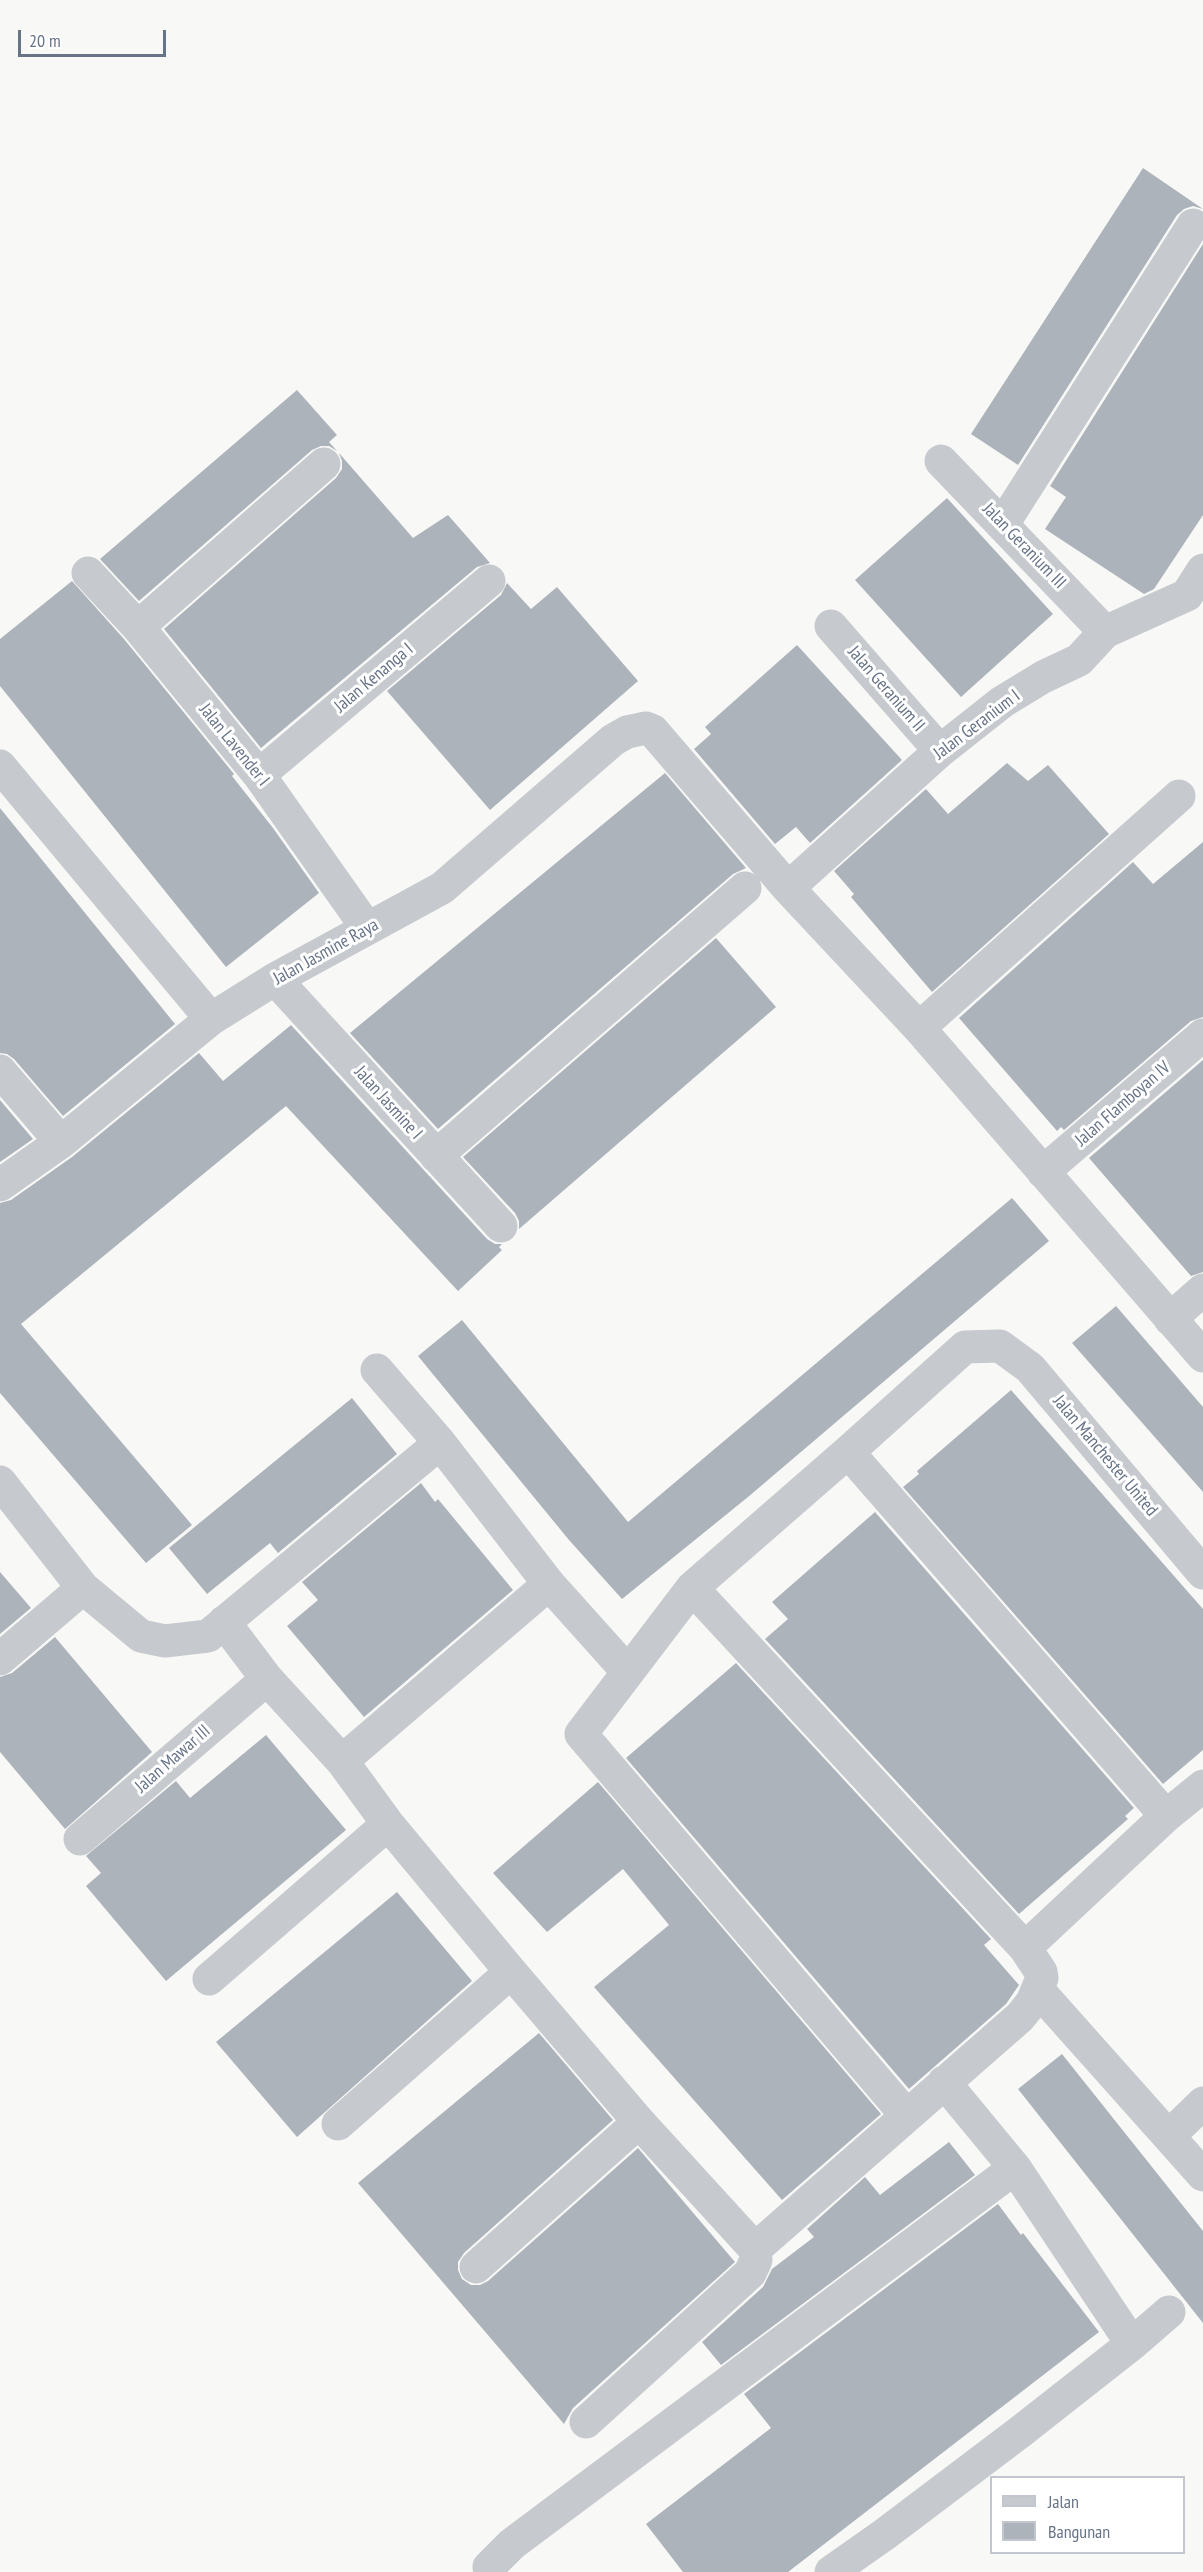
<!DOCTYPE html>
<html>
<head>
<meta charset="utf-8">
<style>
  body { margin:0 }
  #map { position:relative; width:1203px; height:2572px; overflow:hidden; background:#f8f8f6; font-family:"PT Sans Narrow",sans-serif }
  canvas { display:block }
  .legend { position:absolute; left:990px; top:2476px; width:195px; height:78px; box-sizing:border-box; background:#fff; border:2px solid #c2c7cf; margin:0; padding:8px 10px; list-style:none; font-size:18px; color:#677387 }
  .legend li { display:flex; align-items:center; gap:12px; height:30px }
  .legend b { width:30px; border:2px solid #c2c7cf }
  .scale { position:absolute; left:18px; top:30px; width:148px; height:27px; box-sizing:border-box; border:3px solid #677387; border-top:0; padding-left:8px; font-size:18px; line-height:21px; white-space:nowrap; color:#677387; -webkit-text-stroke:4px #fff; paint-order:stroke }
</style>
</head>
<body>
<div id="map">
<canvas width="1203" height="2572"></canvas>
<ul class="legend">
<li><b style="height:8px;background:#c6c9cd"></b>Jalan</li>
<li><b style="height:16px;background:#adb3bb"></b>Bangunan</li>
</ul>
<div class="scale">20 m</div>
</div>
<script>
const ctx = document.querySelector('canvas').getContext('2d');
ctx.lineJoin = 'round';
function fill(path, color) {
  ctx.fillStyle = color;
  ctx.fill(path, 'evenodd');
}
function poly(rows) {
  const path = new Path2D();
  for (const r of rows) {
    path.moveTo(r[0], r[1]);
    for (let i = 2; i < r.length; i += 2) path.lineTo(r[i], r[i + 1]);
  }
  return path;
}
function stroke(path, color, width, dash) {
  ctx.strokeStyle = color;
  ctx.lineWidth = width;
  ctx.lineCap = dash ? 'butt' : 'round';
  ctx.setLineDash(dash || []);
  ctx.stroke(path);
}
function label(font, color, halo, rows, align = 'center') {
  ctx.font = font + ' "PT Sans Narrow",sans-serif';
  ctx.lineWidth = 6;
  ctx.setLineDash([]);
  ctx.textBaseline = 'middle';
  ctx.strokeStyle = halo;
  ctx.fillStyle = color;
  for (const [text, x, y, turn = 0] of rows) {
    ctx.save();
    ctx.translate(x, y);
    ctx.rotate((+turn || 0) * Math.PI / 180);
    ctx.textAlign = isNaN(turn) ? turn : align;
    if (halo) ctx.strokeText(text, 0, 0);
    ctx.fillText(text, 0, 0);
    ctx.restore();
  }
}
fill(poly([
  [1143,168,1203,209,1193,206,1184,209,1177,215,1018,465,971,434],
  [1203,244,1203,515,1154,589,1144,594,1045,529,1066,497,1050,486],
  [297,390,337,435,329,442,337,451,329,446,321,446,312,450,139,601,100,559],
  [339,453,413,538,448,515,490,563,477,567,261,748,164,629,336,478,342,469,342,461],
  [947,498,1053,614,961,697,855,580],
  [72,581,124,639,234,774,232,776,273,828,319,893,226,967,0,686,0,639],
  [507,583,531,609,557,587,638,681,490,810,387,691,501,595],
  [797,645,902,760,810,843,796,827,775,844,694,749,711,734,705,727],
  [1007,763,1028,781,1048,765,1109,834,932,992,851,897,854,894,834,871,926,789,948,814],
  [665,773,746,868,733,874,438,1129,350,1033],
  [0,808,175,1024,63,1116,14,1059,7,1054,0,1053],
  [1203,842,1203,1017,1191,1021,1064,1130,1061,1127,1057,1131,959,1018,1133,862,1153,884],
  [716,938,776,1007,519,1229,519,1221,515,1213,463,1157],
  [291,1025,487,1239,495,1244,502,1244,499,1247,502,1250,458,1291,286,1106,21,1324,192,1525,146,1563,0,1393,0,1203,11,1200,72,1157,199,1053,223,1081],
  [1203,1060,1203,1272,1191,1276,1089,1158],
  [0,1100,33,1139,0,1162],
  [1012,1198,1049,1241,748,1497,622,1599,569,1540,418,1356,462,1320,628,1522],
  [1116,1306,1203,1407,1203,1492,1072,1343],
  [1011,1390,1203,1609,1203,1750,1163,1784,903,1487,919,1474,917,1471],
  [352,1398,397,1454,278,1553,270,1543,207,1594,169,1548],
  [421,1483,435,1502,438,1499,513,1590,364,1717,287,1626,318,1600,302,1582],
  [875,1512,1134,1808,1125,1816,1128,1819,1019,1914,765,1639,788,1619,772,1602],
  [0,1572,31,1608,0,1634],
  [55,1637,152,1752,65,1829,0,1752,0,1677,12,1673],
  [736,1663,991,1939,984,1945,1019,1985,1006,2004,909,2089,626,1758],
  [266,1735,346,1830,166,1981,86,1886,101,1873,86,1856,176,1781,190,1798],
  [598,1782,881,2114,782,2200,594,1987,669,1925,623,1869,547,1932,493,1873],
  [397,1892,472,1981,297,2137,216,2042],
  [539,2033,613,2120,464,2253,458,2262,458,2270,462,2279,471,2285,480,2285,488,2281,638,2148,735,2262,573,2408,564,2424,358,2183],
  [1062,2054,1203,2231,1203,2323,1018,2089],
  [949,2142,975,2175,721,2365,702,2342,763,2287,772,2269,814,2237,807,2229,865,2177,880,2195],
  [998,2204,1021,2235,1023,2233,1099,2332,788,2572,683,2572,646,2524,771,2428,744,2394]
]), '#adb3bb');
stroke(poly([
  [941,461,1105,632],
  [1003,524,1193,225],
  [88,573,138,627,259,775,367,928],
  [1187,595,1203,570],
  [831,626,940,751],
  [138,627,324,464],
  [0,766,211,1019],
  [259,775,489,581],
  [788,888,940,751,1002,702,1043,677,1079,660,1105,632,1187,595],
  [275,979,501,1226],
  [919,1028,1179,796],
  [0,1071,61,1142],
  [436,1156,745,888],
  [1043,1172,1203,1035],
  [0,1185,61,1142,211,1019,275,979,442,888,613,740,627,732,646,728,653,731,788,888,919,1028,1203,1356],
  [1170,1319,1203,1290],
  [377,1370,440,1443,549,1584,627,1671],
  [848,1452,1166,1816],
  [0,1482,83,1588,141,1636,165,1641,208,1636,440,1443],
  [692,1588,1025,1948],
  [224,1622,267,1679,342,1761,388,1824,511,1972,639,2122,755,2249,1020,2017,1032,2002,1042,1978,1041,1972,1025,1948,1166,1816,1203,1786],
  [0,1659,83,1588],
  [342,1761,549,1584],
  [80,1839,267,1679],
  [209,1979,388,1824],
  [1038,1990,1203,2175],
  [944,2082,1015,2168,1132,2344],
  [907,2116,581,1734,692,1588,848,1452,965,1347,1000,1346,1030,1368,1203,1573],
  [338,2124,511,1972],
  [1169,2136,1203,2103],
  [476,2267,639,2122],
  [586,2422,750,2273,756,2260,755,2249],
  [490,2572,489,2567,512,2544,1015,2168],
  [831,2572,885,2534,1020,2432,1132,2344,1169,2312]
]), '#c6c9cd', 33);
label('18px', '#677387', '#fff', [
  ["Jalan Geranium III",1024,546,46],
  ["Jalan Kenanga I",374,678,-40],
  ["Jalan Geranium II",886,689,49],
  ["Jalan Geranium I",977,725,-37],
  ["Jalan Lavender I",234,745,51],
  ["Jalan Jasmine Raya",326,952,-29],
  ["Jalan Jasmine I",388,1103,48],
  ["Jalan Flamboyan IV",1123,1104,-41],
  ["Jalan Manchester United",1105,1456,50],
  ["Jalan Mawar III",173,1759,-41]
]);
</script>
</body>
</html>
